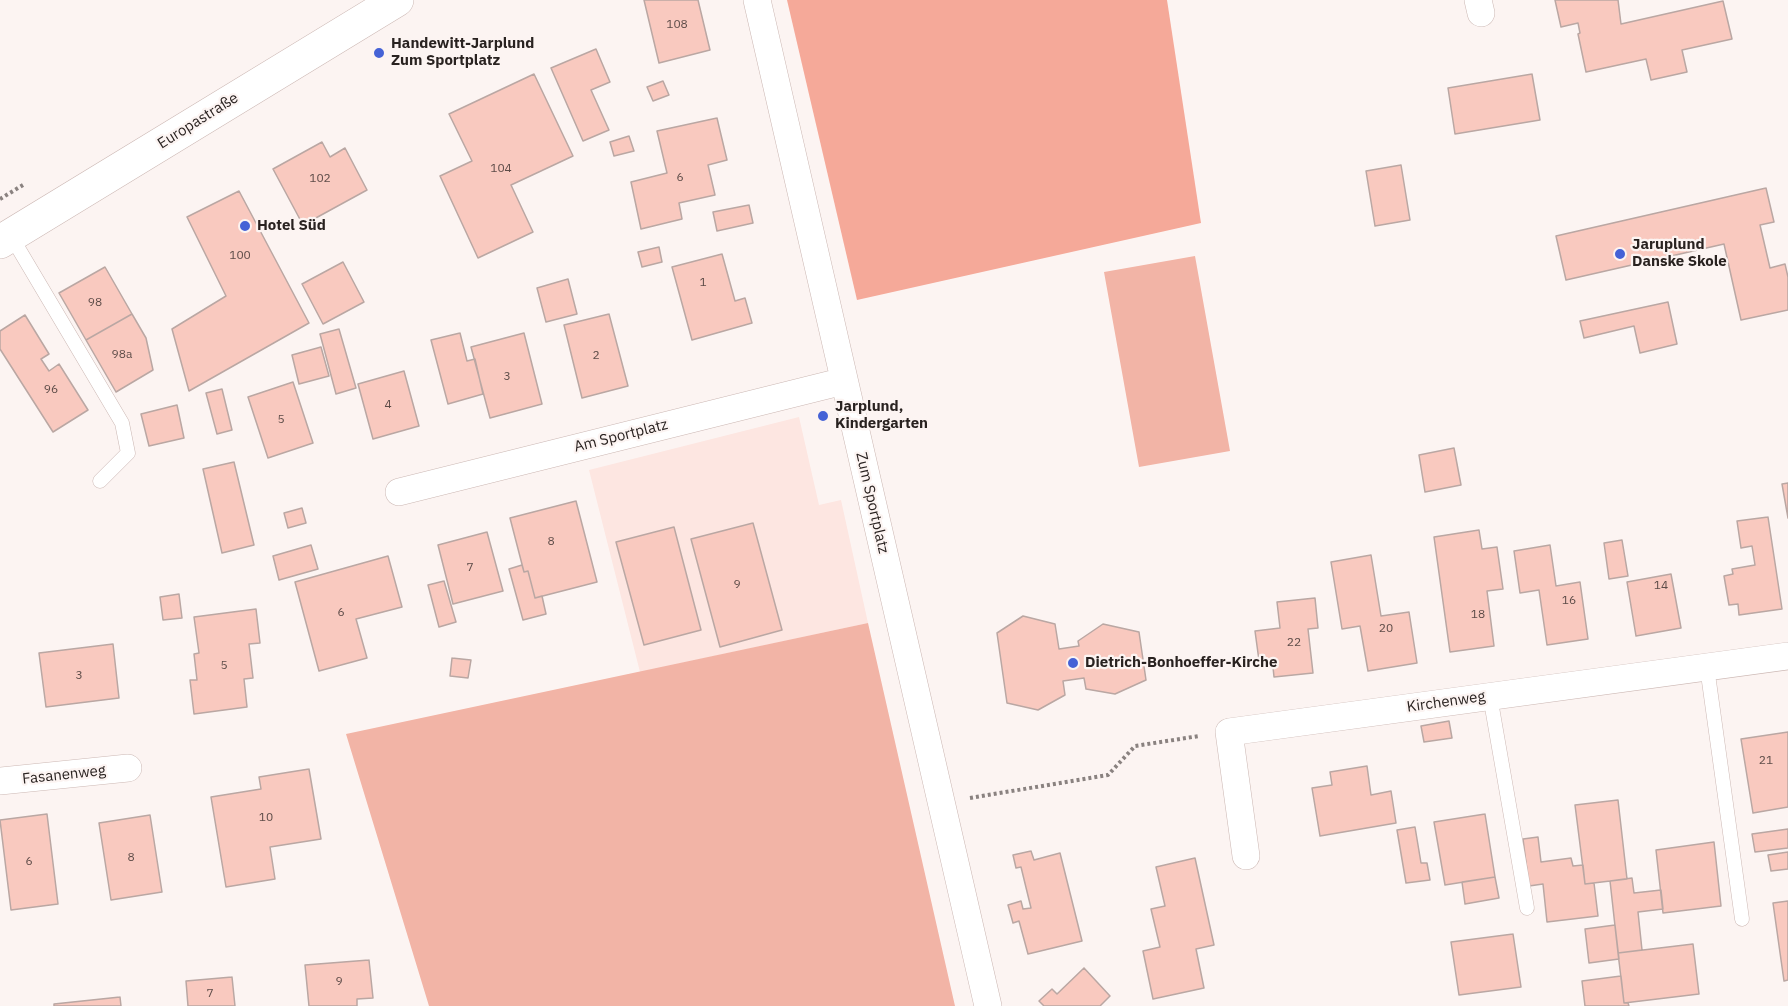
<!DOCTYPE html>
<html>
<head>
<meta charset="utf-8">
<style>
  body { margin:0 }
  canvas { display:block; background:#fcf4f2 }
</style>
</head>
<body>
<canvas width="1788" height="1006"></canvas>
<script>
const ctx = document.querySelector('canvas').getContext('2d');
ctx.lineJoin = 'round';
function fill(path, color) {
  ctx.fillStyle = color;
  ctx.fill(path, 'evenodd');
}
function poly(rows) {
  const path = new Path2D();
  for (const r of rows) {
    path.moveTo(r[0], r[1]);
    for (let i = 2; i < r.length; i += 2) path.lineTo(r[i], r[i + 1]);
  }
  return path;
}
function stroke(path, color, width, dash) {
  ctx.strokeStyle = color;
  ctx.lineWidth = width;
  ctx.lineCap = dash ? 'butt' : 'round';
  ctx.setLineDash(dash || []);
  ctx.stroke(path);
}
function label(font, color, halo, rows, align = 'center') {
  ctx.font = font + ' "IBM Plex Sans",sans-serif';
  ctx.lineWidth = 4.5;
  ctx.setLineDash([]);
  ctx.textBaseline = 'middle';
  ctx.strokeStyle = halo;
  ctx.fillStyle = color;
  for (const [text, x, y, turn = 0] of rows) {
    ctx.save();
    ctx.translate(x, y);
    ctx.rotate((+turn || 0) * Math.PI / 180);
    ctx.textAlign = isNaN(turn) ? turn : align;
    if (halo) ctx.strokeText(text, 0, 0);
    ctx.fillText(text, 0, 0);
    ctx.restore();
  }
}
fill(poly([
  [799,417,819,505,841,500,868,623,640,672,589,470]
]), '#fde6e1');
fill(poly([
  [1195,256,1230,451,1139,467,1104,272],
  [868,623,955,1006,429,1006,346,734]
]), '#f2b4a6');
fill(poly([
  [787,0,1167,0,1201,223,857,300]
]), '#f5a999');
const building = poly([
  [644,0,698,0,710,50,659,63,644,0],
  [1555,0,1618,0,1621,24,1723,1,1732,39,1682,50,1687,72,1651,80,1646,59,1586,72,1578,34,1580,33,1578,23,1561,27,1555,0],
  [596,49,610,82,591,90,609,130,583,141,551,68,596,49],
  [534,74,573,156,511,185,533,232,478,258,440,176,472,161,449,114,534,74],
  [1532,74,1540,120,1455,134,1448,88,1532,74],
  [663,81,669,95,653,101,647,87,663,81],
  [717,118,727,160,708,165,715,195,679,203,682,219,641,229,631,182,667,173,657,131,717,118],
  [629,136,634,151,614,156,610,142,629,136],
  [322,142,330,157,345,148,367,190,303,225,273,169,322,142],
  [1401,165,1410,220,1375,226,1366,171,1401,165],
  [1766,188,1774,222,1760,225,1770,268,1785,264,1788,277,1788,310,1741,320,1724,244,1566,280,1556,236,1766,188],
  [239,191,309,323,189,391,172,329,226,296,187,217,239,191],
  [749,205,753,223,717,231,713,212,749,205],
  [659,247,662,262,642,267,638,252,659,247],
  [722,254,735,301,745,298,752,323,692,340,672,267,722,254],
  [343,262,364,302,323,324,302,284,343,262],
  [105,267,132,314,86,340,59,293,105,267],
  [568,279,577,314,546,322,537,288,568,279],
  [1668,302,1677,344,1640,353,1634,326,1584,338,1580,321,1668,302],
  [132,314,146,338,153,370,116,392,86,340,132,314],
  [609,314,628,386,582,398,564,325,609,314],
  [25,315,49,354,41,359,49,371,59,364,88,410,53,432,0,349,0,331,25,315],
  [339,329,356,388,336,394,320,334,339,329],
  [460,333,467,361,475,359,483,394,448,404,431,340,460,333],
  [524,333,542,404,490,418,471,347,524,333],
  [321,347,329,376,299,384,292,355,321,347],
  [404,371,419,426,373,439,358,384,404,371],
  [293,382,313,443,268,458,248,397,293,382],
  [222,389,232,430,217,434,206,393,222,389],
  [177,405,184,438,149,446,141,414,177,405],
  [1454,448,1461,485,1425,492,1419,455,1454,448],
  [234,462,254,545,222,553,203,469,234,462],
  [1788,483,1788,518,1782,484,1788,483],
  [576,501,597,582,535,598,528,571,524,572,510,518,576,501],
  [302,508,306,523,288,528,284,513,302,508],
  [1768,517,1782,609,1739,615,1738,604,1729,605,1724,576,1733,574,1732,569,1755,565,1752,546,1741,548,1737,521,1768,517],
  [753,523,782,630,720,647,691,539,753,523],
  [674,527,701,630,644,645,616,542,674,527],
  [1479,530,1482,549,1497,547,1503,589,1487,591,1494,646,1450,652,1434,537,1479,530],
  [487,532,503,591,453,604,438,545,487,532],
  [1622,540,1628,576,1609,579,1604,543,1622,540],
  [311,545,318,569,279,580,273,556,311,545],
  [1550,545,1556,586,1580,582,1588,639,1547,645,1539,590,1520,593,1514,551,1550,545],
  [1371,555,1381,616,1409,612,1417,663,1368,671,1360,626,1342,629,1331,562,1371,555],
  [388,556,402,607,356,619,367,658,319,671,295,582,388,556],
  [522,565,524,572,528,571,535,598,542,596,546,614,523,620,509,569,522,565],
  [1671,574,1681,628,1636,636,1627,582,1671,574],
  [444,581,456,622,439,627,428,585,444,581],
  [179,594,182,618,163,620,160,597,179,594],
  [1315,598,1318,628,1308,629,1313,673,1274,677,1273,667,1260,668,1255,631,1280,628,1277,602,1315,598],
  [256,609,260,643,249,644,253,678,244,679,247,707,194,714,190,680,197,680,194,654,199,653,194,617,256,609],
  [1023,616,1055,624,1059,649,1079,646,1078,641,1103,624,1139,632,1146,680,1115,694,1086,689,1084,678,1063,681,1065,695,1038,710,1007,703,997,633,1023,616],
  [113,644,119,698,46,707,39,653,113,644],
  [452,658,471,660,468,678,450,676,452,658],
  [1449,721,1452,738,1424,742,1421,726,1449,721],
  [1788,732,1788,807,1753,813,1741,739,1788,732],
  [1367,766,1371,795,1391,791,1396,823,1320,836,1312,788,1332,785,1330,772,1367,766],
  [309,769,321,839,270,847,275,879,226,887,211,797,261,789,259,777,309,769],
  [1618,800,1627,879,1585,884,1575,805,1618,800],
  [47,814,58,904,11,910,0,820,47,814],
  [1485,814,1495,877,1445,885,1434,822,1485,814],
  [150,815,162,892,111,900,99,823,150,815],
  [1415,827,1421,863,1427,863,1430,880,1406,883,1397,830,1415,827],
  [1788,829,1788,848,1755,852,1752,834,1788,829],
  [1538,837,1541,862,1571,858,1573,866,1583,865,1585,884,1594,883,1598,916,1547,922,1543,884,1529,886,1523,839,1538,837],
  [1714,842,1721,906,1663,913,1656,850,1714,842],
  [1031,851,1034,860,1060,853,1082,941,1028,954,1019,921,1013,923,1008,905,1021,901,1023,909,1031,908,1021,867,1016,868,1013,855,1031,851],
  [1788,852,1788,869,1771,871,1768,855,1788,852],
  [1195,858,1214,945,1196,949,1204,988,1153,999,1143,951,1160,947,1151,909,1165,906,1156,867,1195,858],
  [1495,877,1499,898,1465,904,1462,882,1495,877],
  [1632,878,1634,893,1661,890,1663,909,1638,912,1642,950,1618,953,1610,881,1632,878],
  [1788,901,1788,980,1784,981,1773,903,1788,901],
  [1615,925,1619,959,1589,963,1585,929,1615,925],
  [1513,934,1521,987,1459,995,1451,942,1513,934],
  [1693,944,1699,994,1624,1003,1618,953,1693,944],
  [369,960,373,998,357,999,357,1006,309,1006,305,965,369,960],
  [1084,968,1110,996,1100,1006,1044,1006,1039,1001,1052,989,1057,994,1084,968],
  [1621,976,1624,1003,1628,1003,1629,1006,1585,1006,1582,981,1621,976],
  [232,977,235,1006,188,1006,186,981,232,977],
  [120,997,121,1006,54,1006,54,1004,120,997]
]);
fill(building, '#f9c9bf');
stroke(building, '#baa7a3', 1.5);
const lane = poly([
  [11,236,122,423,128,453,100,481],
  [1707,667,1742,919],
  [1490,696,1527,908]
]);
const street = poly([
  [757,0,988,1006],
  [1478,0,1481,13],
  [399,492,844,381],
  [0,781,128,768],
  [1246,856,1229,732,1788,656]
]);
const secondary = poly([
  [0,242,397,0]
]);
stroke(lane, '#ccb8b4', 15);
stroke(street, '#ccb8b4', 28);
stroke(secondary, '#ccb8b4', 34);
stroke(poly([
  [0,199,23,185],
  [970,798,1108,775,1135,746,1199,736]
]), '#8a8280', 4, [3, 3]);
stroke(lane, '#fff', 14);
stroke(street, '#fff', 27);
stroke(secondary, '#fff', 33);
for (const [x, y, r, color] of [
  [379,53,6,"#4562d6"],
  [245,226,6,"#4562d6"],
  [1620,254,6,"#4562d6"],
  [823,416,6,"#4562d6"],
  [1073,663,6,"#4562d6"]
]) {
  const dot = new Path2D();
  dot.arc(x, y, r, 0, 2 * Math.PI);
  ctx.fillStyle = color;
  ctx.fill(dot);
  stroke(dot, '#fcf4f2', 2);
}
label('12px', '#5d4c48', null, [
  ["108",677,25],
  ["104",501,169],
  ["6",680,178],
  ["102",320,179],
  ["100",240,256],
  ["1",703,283],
  ["98",95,303],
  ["98a",122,355],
  ["2",596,356],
  ["3",507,377],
  ["96",51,390],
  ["4",388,405],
  ["5",281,420],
  ["8",551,542],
  ["7",470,568],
  ["9",737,585],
  ["14",1661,586],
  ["16",1569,601],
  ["6",341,613],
  ["18",1478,615],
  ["20",1386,629],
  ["22",1294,643],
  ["5",224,666],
  ["3",79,676],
  ["21",1766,761],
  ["10",266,818],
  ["8",131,858],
  ["6",29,862],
  ["9",339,982],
  ["7",210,994]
]);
label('bold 15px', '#292220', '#fcf4f2', [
  ["Handewitt-Jarplund",391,44],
  ["Zum Sportplatz",391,61],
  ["Hotel Süd",257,226],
  ["Jaruplund",1632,245],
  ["Danske Skole",1632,262],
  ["Jarplund,",835,407],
  ["Kindergarten",835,424],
  ["Dietrich-Bonhoeffer-Kirche",1085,663]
], 'left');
label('15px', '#292220', '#fcf4f2', [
  ["Europastraße",198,121,-32],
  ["Am Sportplatz",621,436,-14],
  ["Zum Sportplatz",872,503,77],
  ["Kirchenweg",1446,702,-8],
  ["Fasanenweg",64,775,-6]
]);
</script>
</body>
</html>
